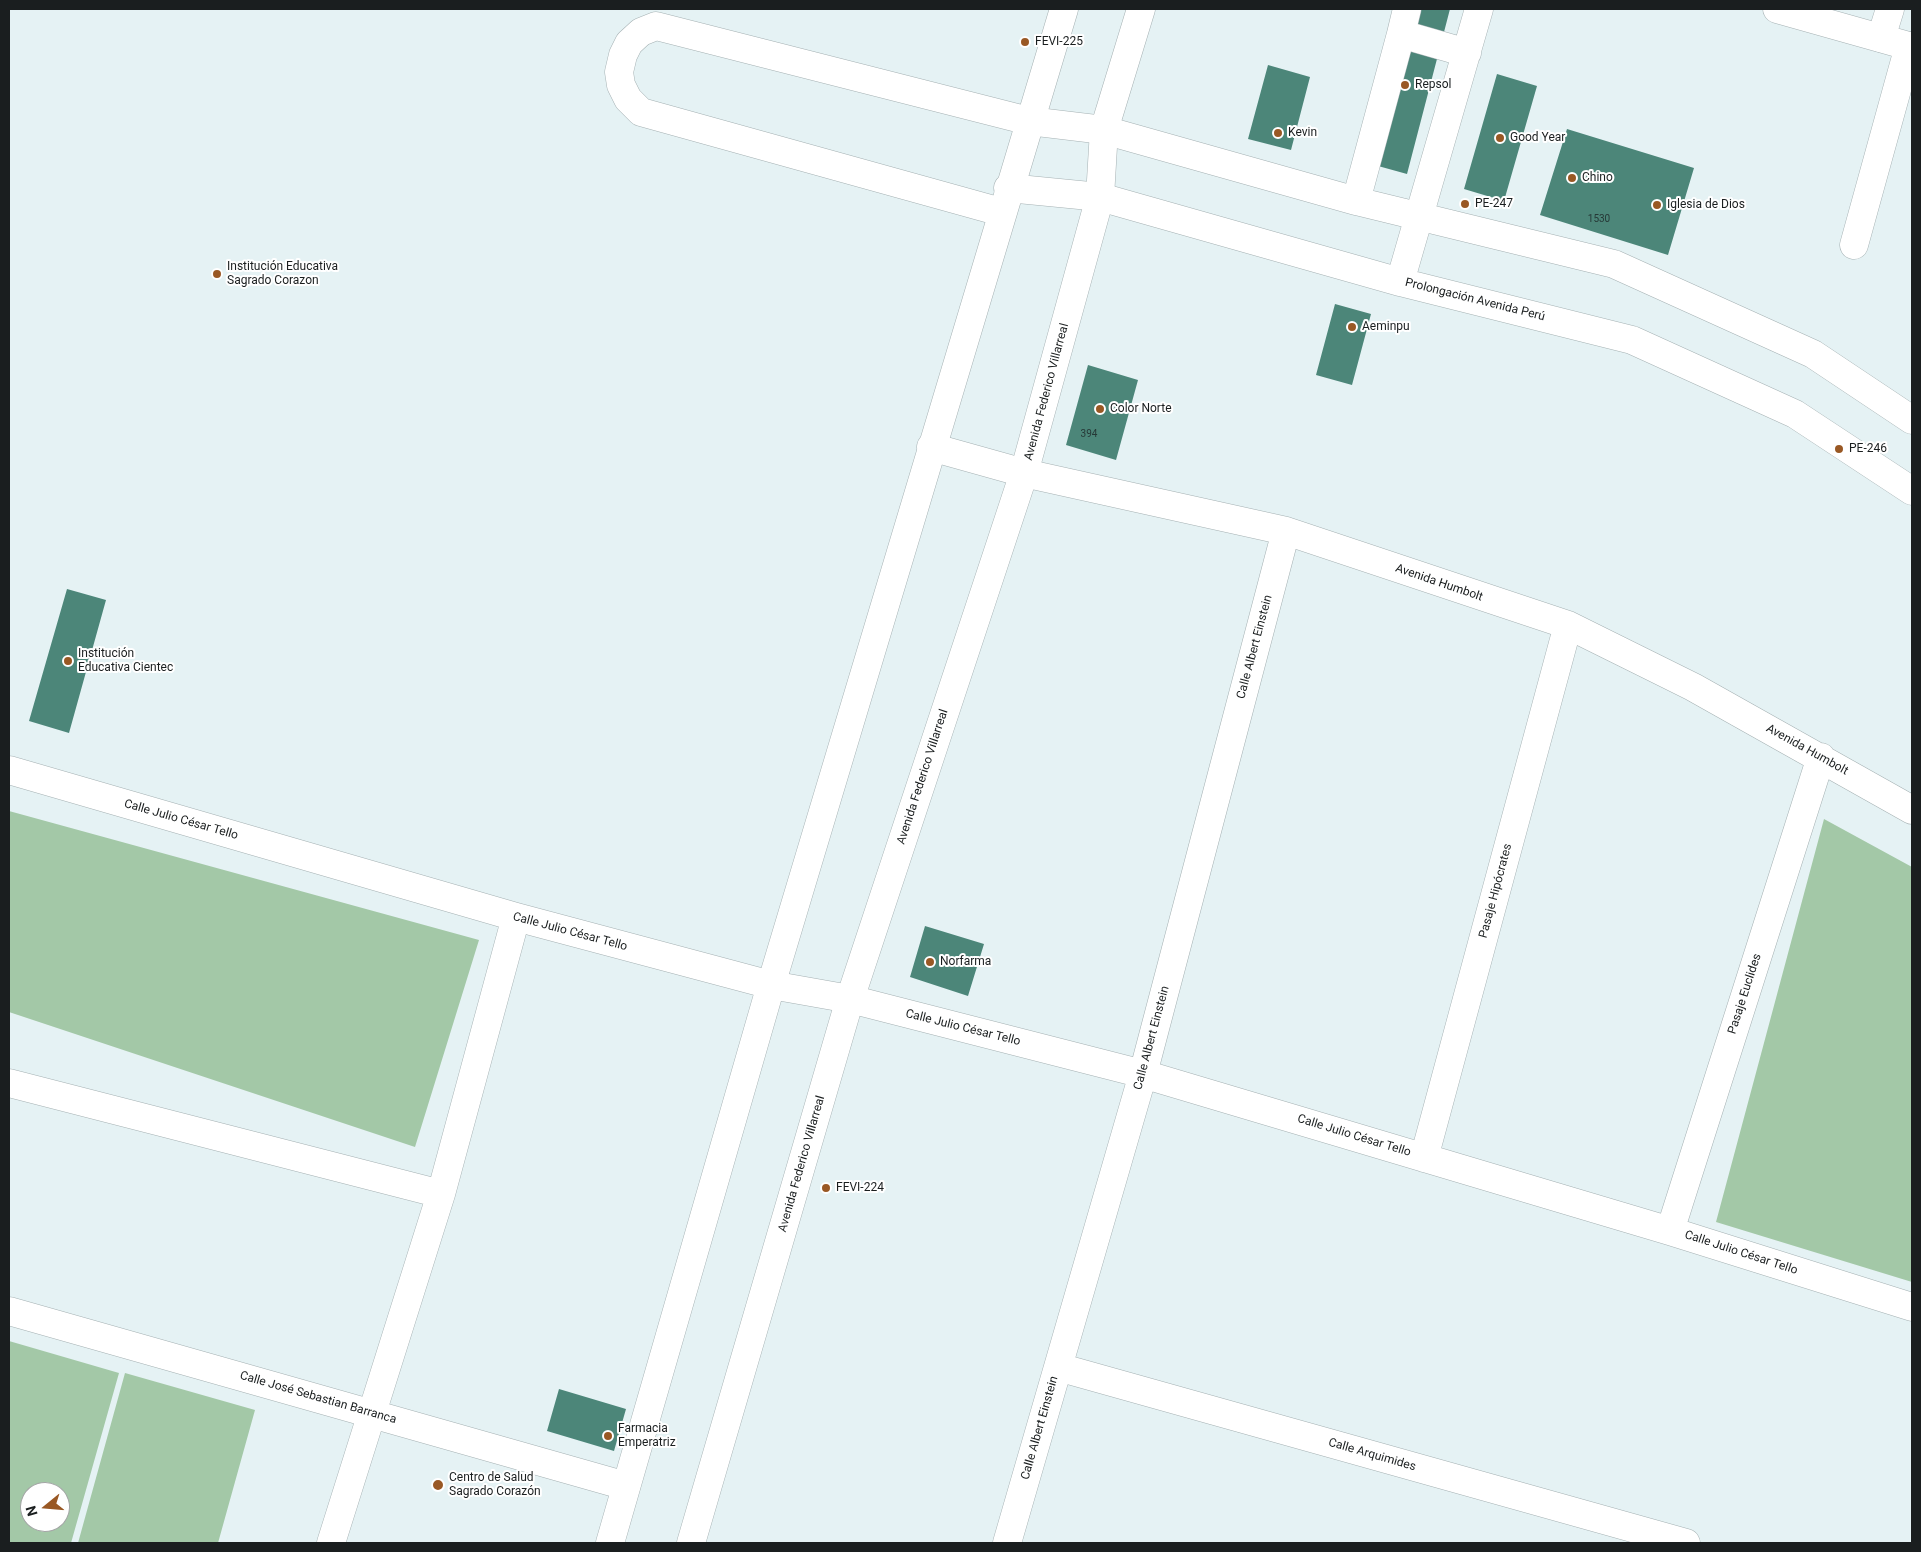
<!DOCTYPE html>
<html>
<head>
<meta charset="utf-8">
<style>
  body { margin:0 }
  #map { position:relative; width:1921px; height:1552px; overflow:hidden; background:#e5f2f4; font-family:Roboto,sans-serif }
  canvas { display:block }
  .frame { position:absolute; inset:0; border:10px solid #1a1e1f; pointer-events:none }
  .north { position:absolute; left:20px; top:1482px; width:50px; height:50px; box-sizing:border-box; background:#fff; border:1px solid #a3a5a5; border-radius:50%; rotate:253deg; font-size:14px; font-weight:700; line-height:20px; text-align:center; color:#1a1e1f }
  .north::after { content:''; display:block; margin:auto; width:18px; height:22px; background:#995824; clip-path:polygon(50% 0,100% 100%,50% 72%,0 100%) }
</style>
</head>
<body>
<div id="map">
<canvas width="1921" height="1552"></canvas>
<div class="frame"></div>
<div class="north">N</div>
</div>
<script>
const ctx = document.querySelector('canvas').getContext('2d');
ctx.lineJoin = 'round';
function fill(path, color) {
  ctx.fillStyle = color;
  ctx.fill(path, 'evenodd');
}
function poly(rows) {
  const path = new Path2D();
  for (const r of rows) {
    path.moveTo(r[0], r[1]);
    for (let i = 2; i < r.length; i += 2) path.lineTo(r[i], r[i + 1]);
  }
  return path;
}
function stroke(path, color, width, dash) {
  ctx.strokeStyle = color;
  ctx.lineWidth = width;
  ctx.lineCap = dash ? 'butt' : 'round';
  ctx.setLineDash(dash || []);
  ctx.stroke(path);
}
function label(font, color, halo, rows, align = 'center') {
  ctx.font = font + ' Roboto,sans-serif';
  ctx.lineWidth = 4;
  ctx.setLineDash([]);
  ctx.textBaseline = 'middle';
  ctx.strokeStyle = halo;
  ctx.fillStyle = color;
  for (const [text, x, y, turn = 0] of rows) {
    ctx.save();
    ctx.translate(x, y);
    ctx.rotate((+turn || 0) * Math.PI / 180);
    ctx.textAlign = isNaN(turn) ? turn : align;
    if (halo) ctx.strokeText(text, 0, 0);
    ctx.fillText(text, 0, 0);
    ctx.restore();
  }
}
fill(poly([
  [9,811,479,940,415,1147,9,1012],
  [1824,819,1912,867,1912,1282,1716,1222],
  [9,1341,119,1373,71,1543,9,1543],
  [30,1492,60,1492,60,1522,30,1522],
  [125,1373,255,1410,218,1543,78,1543]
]), '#a3c8a7');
fill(poly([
  [1400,9,1450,9,1407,174,1360,161],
  [1268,65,1310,77,1291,150,1248,139],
  [1497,74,1537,86,1504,201,1464,189],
  [1567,129,1694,168,1668,255,1540,215],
  [1335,304,1371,314,1352,385,1316,375],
  [1088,365,1138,380,1116,460,1066,445],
  [67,589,106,600,69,733,29,721],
  [925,926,984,944,968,996,910,977],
  [559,1389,626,1409,614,1451,547,1431]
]), '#4c8679');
const minor = poly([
  [1401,34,1407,9],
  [1881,38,1890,9],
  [1008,188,1100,197,1400,282,1632,340,1795,414,1912,491],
  [1356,201,1401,34,1467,53],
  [1001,212,641,112,628,99,621,85,619,72,623,55,629,43,641,32,656,26,1029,121,1104,130,1356,201,1614,264,1813,354,1912,420],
  [1854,245,1909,46],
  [1400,282,1479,9],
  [931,447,1024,473,1286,531,1568,625,1693,687,1912,810],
  [9,770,516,917,771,985,850,999,1143,1074,1670,1231,1912,1307],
  [9,1083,441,1194],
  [1424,1158,1568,625],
  [1670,1231,1821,757],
  [9,1311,626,1486],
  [1058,1367,1686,1543],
  [331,1543,441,1194,516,917],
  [1007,1543,1143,1074,1286,531]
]);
const major = poly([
  [1777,9,1912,47],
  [610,1543,771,985,1064,9],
  [691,1543,850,999,1024,473,1100,197,1104,130,1141,9]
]);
stroke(minor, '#a5b1b3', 29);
stroke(major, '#a5b1b3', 29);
stroke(minor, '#fff', 28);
stroke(major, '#fff', 28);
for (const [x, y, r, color] of [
  [1025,42,5,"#995824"],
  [1405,85,5,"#995824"],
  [1278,133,5,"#995824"],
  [1500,138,5,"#995824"],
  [1572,178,5,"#995824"],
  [1465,204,5,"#995824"],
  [1657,205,5,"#995824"],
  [217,274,5,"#995824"],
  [1352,327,5,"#995824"],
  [1100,409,5,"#995824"],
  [1839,449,5,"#995824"],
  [68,661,5,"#995824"],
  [930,962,5,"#995824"],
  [826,1188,5,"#995824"],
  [608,1436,5,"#995824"],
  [438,1485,6,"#995824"]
]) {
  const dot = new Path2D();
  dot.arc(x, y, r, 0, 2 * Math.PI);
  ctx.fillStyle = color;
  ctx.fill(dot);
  stroke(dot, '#fff', 2);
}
label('10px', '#263836', null, [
  ["1530",1599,219],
  ["394",1089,434]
]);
label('12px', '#1a1e1f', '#fff', [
  ["FEVI-225",1035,42],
  ["Repsol",1415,85],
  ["Kevin",1288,133],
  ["Good Year",1510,138],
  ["Chino",1582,178],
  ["PE-247",1475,204],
  ["Iglesia de Dios",1667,205],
  ["Institución Educativa",227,267],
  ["Sagrado Corazon",227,281],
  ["Aeminpu",1362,327],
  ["Color Norte",1110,409],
  ["PE-246",1849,449],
  ["Institución",78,654],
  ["Educativa Cientec",78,668],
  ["Norfarma",940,962],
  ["FEVI-224",836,1188],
  ["Farmacia",618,1429],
  ["Emperatriz",618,1443],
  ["Centro de Salud",449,1478],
  ["Sagrado Corazón",449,1492]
], 'left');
label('12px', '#1a1e1f', '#fff', [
  ["Prolongación Avenida Perú",1475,300,14],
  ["Avenida Federico Villarreal",1047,392,-75],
  ["Avenida Humbolt",1439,583,19],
  ["Calle Albert Einstein",1255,647,-75],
  ["Avenida Humbolt",1807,750,29],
  ["Avenida Federico Villarreal",923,777,-72],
  ["Calle Julio César Tello",181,820,16],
  ["Pasaje Hipócrates",1496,891,-75],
  ["Calle Julio César Tello",570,932,15],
  ["Pasaje Euclides",1745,994,-72],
  ["Calle Julio César Tello",963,1028,14],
  ["Calle Albert Einstein",1152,1038,-75],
  ["Calle Julio César Tello",1354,1136,17],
  ["Avenida Federico Villarreal",802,1164,-74],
  ["Calle Julio César Tello",1741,1253,18],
  ["Calle José Sebastian Barranca",318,1398,16],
  ["Calle Albert Einstein",1040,1428,-74],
  ["Calle Arquimides",1372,1455,16]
]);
</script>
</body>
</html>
